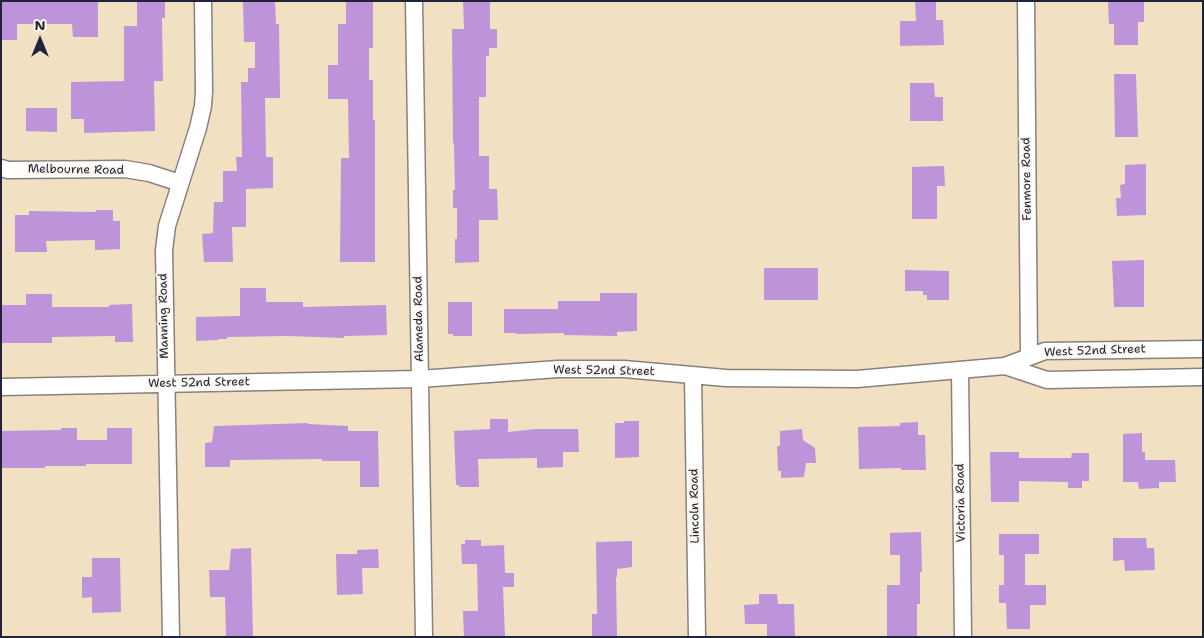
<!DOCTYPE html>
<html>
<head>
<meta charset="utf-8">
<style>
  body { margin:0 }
  #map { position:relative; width:1204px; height:638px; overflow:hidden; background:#f1e0c2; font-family:"Shantell Sans",sans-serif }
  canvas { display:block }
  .frame { position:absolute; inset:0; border:2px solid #22223b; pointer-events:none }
  .north { position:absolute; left:15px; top:15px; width:50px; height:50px; -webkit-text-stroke:4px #fbf7ec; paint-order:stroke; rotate:0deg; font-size:14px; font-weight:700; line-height:20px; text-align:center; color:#22223b }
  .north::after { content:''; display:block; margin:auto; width:18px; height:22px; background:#22223b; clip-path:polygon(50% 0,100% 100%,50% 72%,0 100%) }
</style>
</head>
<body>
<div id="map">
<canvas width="1204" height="638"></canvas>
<div class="frame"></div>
<div class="north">N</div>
</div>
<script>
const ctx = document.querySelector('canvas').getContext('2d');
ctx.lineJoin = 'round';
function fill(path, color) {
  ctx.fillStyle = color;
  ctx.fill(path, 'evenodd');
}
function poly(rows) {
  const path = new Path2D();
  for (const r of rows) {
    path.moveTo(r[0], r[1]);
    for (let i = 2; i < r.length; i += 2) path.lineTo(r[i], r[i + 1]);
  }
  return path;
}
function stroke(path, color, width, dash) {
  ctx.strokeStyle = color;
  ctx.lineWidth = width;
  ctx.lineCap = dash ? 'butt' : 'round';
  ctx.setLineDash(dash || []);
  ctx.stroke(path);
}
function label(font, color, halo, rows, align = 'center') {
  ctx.font = font + ' "Shantell Sans",sans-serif';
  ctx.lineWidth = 4;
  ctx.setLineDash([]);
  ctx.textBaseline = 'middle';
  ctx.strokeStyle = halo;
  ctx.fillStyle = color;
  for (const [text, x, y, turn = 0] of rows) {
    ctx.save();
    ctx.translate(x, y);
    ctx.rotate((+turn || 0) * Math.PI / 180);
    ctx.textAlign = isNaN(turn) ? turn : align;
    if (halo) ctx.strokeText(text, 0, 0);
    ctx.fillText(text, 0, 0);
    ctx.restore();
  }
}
fill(poly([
  [1,1,98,1,98,37,73,37,72,24,17,24,17,40,1,40],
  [137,1,165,1,165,18,162,18,163,81,154,81,155,131,84,133,84,119,71,119,71,82,124,81,124,26,137,26],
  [243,1,275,1,276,24,279,24,280,98,265,98,266,157,273,157,273,188,246,189,246,227,232,227,233,262,204,262,202,234,213,233,214,202,223,202,223,171,237,171,236,157,242,157,241,82,248,82,248,68,255,68,255,42,244,42],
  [346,1,373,1,373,48,369,48,369,80,373,80,373,120,375,120,375,262,340,262,341,158,349,158,348,99,328,99,328,65,338,65,338,24,346,24],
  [463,1,490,1,490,29,497,29,497,48,489,48,489,56,486,56,486,97,479,97,479,156,489,156,489,189,497,189,498,220,479,220,479,262,455,263,455,239,457,239,457,208,453,208,453,190,455,190,454,143,453,143,452,29,464,29],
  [915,1,936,1,936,20,943,20,944,45,900,46,900,21,916,21],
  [1144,1,1144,22,1138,22,1138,45,1114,45,1114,24,1109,24,1108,2],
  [1114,74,1136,74,1138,137,1115,137],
  [910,83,934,83,935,97,943,97,943,121,910,121],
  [26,108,57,108,57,132,26,131],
  [1146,164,1146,215,1117,216,1116,198,1121,198,1120,185,1125,184,1125,165],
  [944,166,945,186,937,186,937,219,912,219,912,167],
  [96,210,113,210,113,221,120,221,120,249,95,250,95,240,46,241,47,252,15,252,15,215,29,215,29,211,96,212],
  [1144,260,1144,307,1114,307,1112,261],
  [764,268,818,268,818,300,764,300],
  [905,270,949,271,949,300,927,300,927,295,923,295,923,291,905,291],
  [240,288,266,288,266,302,303,302,303,307,386,305,387,335,344,336,344,338,287,336,227,337,227,339,218,339,218,340,196,341,196,317,240,316],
  [600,293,637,293,637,331,617,332,617,336,564,335,564,333,516,334,516,333,504,333,504,309,558,309,558,301,600,301],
  [26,294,52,294,52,307,109,307,109,305,132,304,133,342,115,342,115,336,52,337,52,343,1,343,1,305,26,305],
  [448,302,472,302,472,336,453,336,453,334,448,334],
  [490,419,508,419,508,432,536,429,578,429,579,452,563,452,563,467,537,468,537,458,478,459,479,487,459,487,459,485,456,485,454,431,490,429],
  [624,421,639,421,639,457,615,458,615,423,624,423],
  [918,422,918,435,925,435,926,470,901,470,901,468,859,469,858,427,900,426,900,423],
  [308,423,308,424,348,426,348,431,378,431,379,487,360,487,360,461,322,461,322,459,230,460,230,467,205,467,205,443,212,442,214,426],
  [61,428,77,428,77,440,107,440,107,428,132,428,132,464,86,464,86,466,45,466,45,468,1,468,1,431,61,430],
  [802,429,803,440,815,448,816,463,806,463,804,477,781,478,781,471,778,471,777,446,780,446,780,431],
  [1142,433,1142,452,1145,452,1145,460,1175,460,1176,482,1159,482,1159,488,1139,489,1138,482,1123,482,1123,434],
  [990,452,1019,452,1019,458,1071,458,1072,453,1089,453,1089,481,1082,481,1082,488,1068,488,1068,482,1019,481,1019,502,991,502],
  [921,532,922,572,920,572,920,604,917,604,917,637,887,637,887,585,900,585,900,555,890,555,890,533],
  [999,534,1039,534,1039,554,1025,554,1025,585,1046,585,1046,605,1030,605,1030,629,1007,629,1006,603,999,603,999,585,1004,585,1004,555,999,555],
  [1113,538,1146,538,1147,548,1154,548,1155,570,1125,571,1124,560,1113,561],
  [465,540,481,540,481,546,504,545,505,573,514,573,514,587,503,587,505,637,464,637,463,611,478,611,477,564,462,564,461,544,465,544],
  [632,541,632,567,617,569,617,577,616,577,617,637,592,637,592,614,597,614,596,542],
  [251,548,253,637,226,637,225,597,210,597,209,570,229,570,231,549],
  [378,549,379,568,362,568,363,594,337,595,336,554,357,554,357,550],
  [92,558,120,558,121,612,92,613,92,597,82,598,82,577,92,577],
  [759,594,777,594,778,604,794,604,795,637,767,637,767,624,745,624,744,605,759,604]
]), '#bd94da');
const street = poly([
  [414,1,424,637],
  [1026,1,1029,357],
  [1,168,8,170,125,169,149,173,180,183],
  [1005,366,1047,380,1203,377],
  [960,370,963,637],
  [693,376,697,637],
  [1,387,420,379,558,369,624,369,726,378,857,379,1005,366,1045,351,1203,349],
  [171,637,164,250,167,226,198,128,203,106,204,92,203,1]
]);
stroke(street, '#8a817e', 19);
stroke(street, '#fff', 16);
label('12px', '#22223b', '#fbf7ec', [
  ["Melbourne Road",76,170,1],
  ["Fenmore Road",1027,179,-91],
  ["Manning Road",164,316,-91],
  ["Alameda Road",419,319,-91],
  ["West 52nd Street",1095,351,-2],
  ["West 52nd Street",604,371,1],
  ["West 52nd Street",199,383,-1],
  ["Victoria Road",961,503,-91],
  ["Lincoln Road",695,506,-91]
]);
</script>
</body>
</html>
